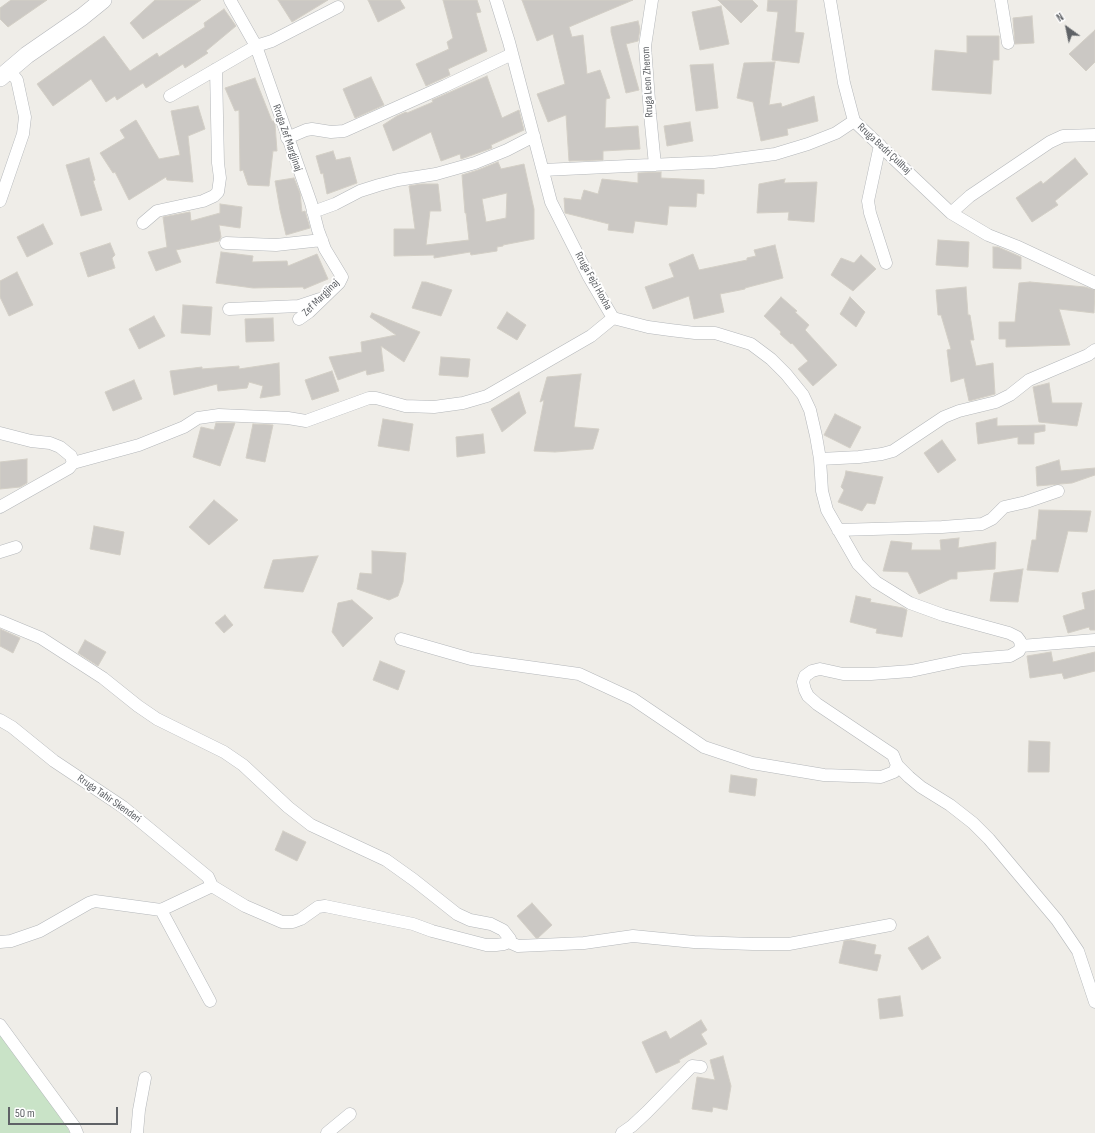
<!DOCTYPE html>
<html>
<head>
<meta charset="utf-8">
<style>
  body { margin:0 }
  #map { position:relative; width:1095px; height:1133px; overflow:hidden; background:#efede8; font-family:"Sofia Sans Condensed",sans-serif }
  canvas { display:block }
  .north { position:absolute; left:1047px; top:8px; width:40px; height:40px; -webkit-text-stroke:3px #fff; paint-order:stroke; rotate:327deg; font-size:11px; font-weight:700; line-height:16px; text-align:center; color:#5f6266 }
  .north::after { content:''; display:block; margin:auto; width:14px; height:18px; background:#5f6266; clip-path:polygon(50% 0,100% 100%,50% 72%,0 100%) }
  .scale { position:absolute; left:8px; top:1107px; width:110px; height:18px; box-sizing:border-box; border:2px solid #5f6266; border-top:0; padding-left:5px; font-size:12px; line-height:14px; white-space:nowrap; color:#5f6266; -webkit-text-stroke:3px #fff; paint-order:stroke }
</style>
</head>
<body>
<div id="map">
<canvas width="1095" height="1133"></canvas>
<div class="north">N</div>
<div class="scale">50 m</div>
</div>
<script>
const ctx = document.querySelector('canvas').getContext('2d');
ctx.lineJoin = 'round';
function fill(path, color) {
  ctx.fillStyle = color;
  ctx.fill(path, 'evenodd');
}
function poly(rows) {
  const path = new Path2D();
  for (const r of rows) {
    path.moveTo(r[0], r[1]);
    for (let i = 2; i < r.length; i += 2) path.lineTo(r[i], r[i + 1]);
  }
  return path;
}
function stroke(path, color, width, dash) {
  ctx.strokeStyle = color;
  ctx.lineWidth = width;
  ctx.lineCap = dash ? 'butt' : 'round';
  ctx.setLineDash(dash || []);
  ctx.stroke(path);
}
function label(font, color, halo, rows, align = 'center') {
  ctx.font = font + ' "Sofia Sans Condensed",sans-serif';
  ctx.lineWidth = 4;
  ctx.setLineDash([]);
  ctx.textBaseline = 'middle';
  ctx.strokeStyle = halo;
  ctx.fillStyle = color;
  for (const [text, x, y, turn = 0] of rows) {
    ctx.save();
    ctx.translate(x, y);
    ctx.rotate((+turn || 0) * Math.PI / 180);
    ctx.textAlign = isNaN(turn) ? turn : align;
    if (halo) ctx.strokeText(text, 0, 0);
    ctx.fillText(text, 0, 0);
    ctx.restore();
  }
}
fill(poly([
  [0,1030,66,1125,70,1133,0,1133]
]), '#c9e3c7');
const building = poly([
  [11,0,47,0,8,27,0,19,0,8,11,0],
  [155,0,201,0,143,39,130,23,155,0],
  [278,0,328,0,292,22,278,0],
  [368,0,400,0,405,8,378,22,368,0],
  [443,0,477,0,481,12,476,13,487,51,448,69,450,75,426,86,416,64,449,49,447,42,453,38,443,0],
  [522,0,633,0,569,27,572,37,583,35,587,74,600,70,610,98,606,99,605,128,638,126,640,149,603,151,603,160,569,161,566,115,548,122,537,94,565,84,553,34,537,41,522,0],
  [718,0,752,0,758,6,741,23,718,0],
  [768,0,797,0,795,32,804,33,799,63,772,60,778,12,767,11,768,0],
  [721,6,729,44,700,50,692,12,721,6],
  [224,9,236,26,206,51,208,53,185,68,183,64,146,88,143,83,117,100,115,96,106,102,91,79,53,106,37,84,104,36,130,71,157,53,159,57,205,27,204,23,224,9],
  [1032,16,1034,43,1015,44,1013,18,1032,16],
  [638,21,640,29,638,41,626,44,639,90,626,93,611,32,611,27,638,21],
  [1095,30,1095,62,1086,71,1069,54,1095,30],
  [967,36,999,36,999,60,993,60,991,94,932,90,935,50,967,53,967,36],
  [775,62,769,105,781,103,782,107,814,96,818,121,787,129,788,135,761,141,753,102,737,98,744,63,775,62],
  [713,64,718,108,696,111,690,65,713,64],
  [487,76,502,118,519,110,524,130,491,145,492,148,461,159,460,154,441,161,431,132,393,151,383,125,397,116,406,112,407,113,433,102,432,100,487,76],
  [371,77,384,105,355,118,343,89,371,77],
  [255,78,272,121,274,121,275,124,277,151,273,151,269,186,248,185,243,170,240,171,239,110,235,111,225,88,255,78],
  [198,106,205,129,188,136,193,182,167,180,166,177,129,200,115,172,113,173,100,153,125,138,120,130,136,120,159,159,180,155,171,111,198,106],
  [690,122,693,141,667,146,664,126,690,122],
  [333,151,336,160,350,157,357,183,327,194,323,173,321,174,316,156,333,151],
  [89,158,95,180,93,181,102,210,81,216,66,165,89,158],
  [1075,158,1088,174,1055,201,1058,205,1032,222,1016,198,1041,181,1043,184,1075,158],
  [498,162,501,169,524,164,534,209,534,239,503,245,503,246,497,247,497,251,471,255,470,252,434,258,434,255,394,256,394,229,415,229,409,186,421,184,438,184,441,211,430,211,426,245,469,240,466,213,465,213,462,175,478,170,498,162],
  [507,193,506,218,486,222,482,199,507,193],
  [661,172,661,178,704,180,704,194,697,193,696,207,669,206,667,225,635,221,633,233,608,230,609,224,565,213,564,198,581,200,584,190,598,194,602,179,638,183,638,173,661,172],
  [294,178,300,193,302,212,305,211,310,228,286,235,280,210,275,181,294,178],
  [785,179,784,183,817,182,814,222,788,220,789,212,757,213,759,184,785,179],
  [220,204,242,207,240,228,219,225,221,237,219,241,176,250,181,262,156,271,148,252,167,247,163,217,190,212,191,221,220,213,220,204],
  [43,224,53,244,27,257,17,237,43,224],
  [938,240,969,242,968,267,936,265,938,240],
  [110,243,115,255,112,258,115,268,88,277,80,253,110,243],
  [775,245,783,278,745,288,745,289,720,294,724,312,694,319,689,296,653,309,645,287,674,277,669,264,693,254,699,270,747,260,747,258,756,256,754,250,775,245],
  [993,247,998,247,1021,257,1021,269,993,268,993,247],
  [221,252,253,256,252,262,287,261,288,266,317,254,328,279,304,289,303,287,253,288,216,283,221,252],
  [861,255,876,269,853,291,831,275,841,258,854,263,861,255],
  [17,272,33,305,9,316,0,297,0,281,17,272],
  [422,282,426,282,452,290,441,316,412,308,422,282],
  [1030,282,1085,287,1095,290,1094,313,1059,309,1070,345,1006,347,1006,339,999,339,999,322,1015,322,1019,283,1030,282],
  [966,287,968,315,970,315,974,340,970,340,976,366,993,363,995,394,969,401,964,378,951,382,947,350,951,349,941,315,938,315,936,290,966,287],
  [781,297,797,311,795,312,809,325,805,330,837,365,813,386,798,369,808,361,792,343,791,344,780,334,781,332,764,316,781,297],
  [850,297,865,312,856,327,840,314,850,297],
  [183,305,212,307,210,335,181,333,183,305],
  [507,312,526,325,517,340,497,328,507,312],
  [372,313,420,332,404,362,381,346,384,371,367,375,366,370,338,380,329,357,362,352,361,342,396,335,370,317,372,313],
  [154,316,165,336,139,349,129,329,154,316],
  [273,318,274,341,246,342,245,319,273,318],
  [441,357,470,359,468,377,439,375,441,357],
  [279,363,280,395,260,398,263,386,249,382,247,388,218,391,217,384,174,395,170,371,202,367,202,369,239,366,239,369,279,363],
  [332,371,339,391,312,400,305,380,332,371],
  [581,374,574,427,599,429,593,449,555,452,534,451,544,400,540,402,547,377,581,374],
  [134,380,142,399,113,411,105,392,134,380],
  [1049,383,1052,403,1082,403,1077,426,1039,422,1033,387,1049,383],
  [519,392,526,413,502,432,491,409,519,392],
  [835,414,861,427,850,448,824,435,835,414],
  [997,418,997,426,1045,425,1045,431,1034,433,1034,444,1018,444,1018,437,978,444,976,423,997,418],
  [383,419,413,424,409,451,378,446,383,419],
  [216,423,235,423,220,466,193,457,201,427,214,430,216,423],
  [253,424,273,425,265,462,246,458,253,424],
  [483,434,485,453,457,457,456,437,483,434],
  [942,440,956,460,938,473,924,453,942,440],
  [27,459,27,483,20,487,0,489,0,462,27,459],
  [1059,460,1061,471,1095,468,1095,475,1072,483,1037,486,1036,467,1059,460],
  [846,471,883,477,875,504,867,503,862,511,838,502,844,490,841,487,845,476,846,471],
  [214,500,238,520,209,545,189,527,214,500],
  [1039,510,1091,511,1087,532,1068,531,1058,572,1027,570,1032,540,1036,540,1039,510],
  [94,526,124,532,120,555,90,549,94,526],
  [959,538,958,548,996,542,995,569,957,572,957,579,951,579,919,594,908,572,883,571,891,541,912,543,911,550,941,550,940,540,959,538],
  [372,551,406,553,403,582,398,596,389,600,357,589,360,573,372,574,372,551],
  [318,556,303,592,264,588,273,560,318,556],
  [1023,569,1018,602,990,601,994,573,1023,569],
  [1095,590,1095,630,1090,630,1089,627,1068,633,1063,616,1085,609,1082,593,1095,590],
  [856,596,871,599,870,602,903,608,907,610,902,637,876,633,877,629,850,622,856,596],
  [352,600,373,618,343,647,332,632,338,603,352,600],
  [225,615,233,625,224,633,215,623,225,615],
  [0,629,20,638,13,653,0,646,0,629],
  [85,640,106,652,98,666,78,653,85,640],
  [1051,652,1053,662,1095,652,1095,671,1064,679,1062,673,1030,678,1027,656,1051,652],
  [380,661,405,671,398,690,373,680,380,661],
  [1029,741,1050,742,1049,772,1028,772,1029,741],
  [731,775,757,779,755,796,729,792,731,775],
  [283,831,306,842,297,861,275,850,283,831],
  [532,903,552,925,538,938,536,938,517,916,532,903],
  [928,936,941,958,922,970,908,948,928,936],
  [851,940,876,945,874,954,881,955,877,971,839,963,844,941,851,940],
  [900,996,903,1016,880,1019,878,999,900,996],
  [701,1020,707,1030,701,1034,707,1044,679,1060,680,1062,656,1073,642,1042,666,1031,670,1039,701,1020],
  [723,1056,731,1086,727,1110,713,1107,712,1112,692,1109,697,1077,715,1080,710,1060,723,1056]
]);
fill(building, '#cbc8c4');
stroke(building, '#d3cfc6', 1);
const street = poly([
  [230,0,256,46,311,203,318,230,325,249,342,277,339,283,309,312,299,319],
  [496,0,509,42,551,202,589,277,613,318,648,327,670,330,695,333,715,333,751,344,771,359,786,374,803,395,810,410,816,436,820,459,822,491,827,510,858,564,876,582,910,603,943,615,1009,633,1017,637,1020,641,1021,646,1019,651,1010,656,963,660,911,671,871,674,843,674,820,669,812,671,805,676,803,682,805,690,808,696,817,704,893,755,897,765,909,777,921,787,950,805,973,823,989,839,1057,920,1078,951,1095,1002],
  [652,0,645,46,650,114,655,165],
  [830,0,844,83,854,121,951,213,988,235,1016,246,1095,283],
  [1001,0,1008,43],
  [170,96,256,46,272,41,338,7],
  [287,138,306,130,312,129,331,132,344,131,445,86,512,54],
  [880,145,868,201,870,213,886,263],
  [543,170,714,162,775,154,808,144,836,133,854,121],
  [0,201,23,134,25,117,17,80,9,70],
  [313,212,335,204,360,191,379,185,398,180,436,174,475,163,507,150,534,136],
  [951,213,970,196,1050,142,1063,136,1095,135],
  [143,223,157,211,203,201,214,196,218,192,220,178,218,163,216,69],
  [226,243,276,245,322,240],
  [229,309,299,306,320,299],
  [0,433,31,441,50,443,60,447,71,456,73,463],
  [820,459,859,457,882,454,893,451,944,417,959,411,996,402,1010,395,1029,380,1088,355,1095,350],
  [0,507,69,468,73,463,139,445,184,427,198,418,219,415,288,418,306,421,369,398,376,398,405,406,434,407,463,403,487,396,591,336,613,318],
  [838,530,942,527,982,524,992,519,1004,507,1026,502,1058,491],
  [0,552,16,547],
  [0,621,41,638,103,678,138,706,157,719,224,752,243,765,288,807,311,825,386,860,414,880,457,914,470,920,491,924,503,930,510,939,509,942],
  [401,639,471,659,579,674,633,699,704,747,752,763,824,775,881,777,894,772,897,765],
  [1021,646,1095,640],
  [0,720,12,727,54,761,123,807,208,877,212,886],
  [212,886,245,906,282,922,293,922,301,919,318,907,325,906,413,924,432,931,486,945,496,945,504,944,509,942],
  [161,910,210,1001],
  [0,942,11,941,40,931,89,903,95,901,161,910,212,886],
  [509,942,518,946,584,943,633,936,694,942,753,944,789,944,890,925],
  [0,1025,74,1126,77,1133],
  [137,1133,139,1110,145,1078],
  [327,1133,350,1114],
  [622,1133,632,1126,647,1112,692,1066,701,1067]
]);
const secondary = poly([
  [0,78,27,55,82,17,103,0]
]);
stroke(street, '#b4b7ba', 13);
stroke(secondary, '#b4b6ba', 18);
stroke(street, '#fff', 12);
stroke(secondary, '#fff', 17);
label('11px', '#5f6266', '#fff', [
  ["Rruga Leon Zherom",648,82,-93],
  ["Rruga Zef Margjinaj",287,138,71],
  ["Rruga Bedri Çullhaj",884,149,43],
  ["Rruga Fejzi Hoxha",593,281,61],
  ["Zef Margjinaj",321,298,-45],
  ["Rruga Tahir Skenderi",109,799,35]
]);
</script>
</body>
</html>
